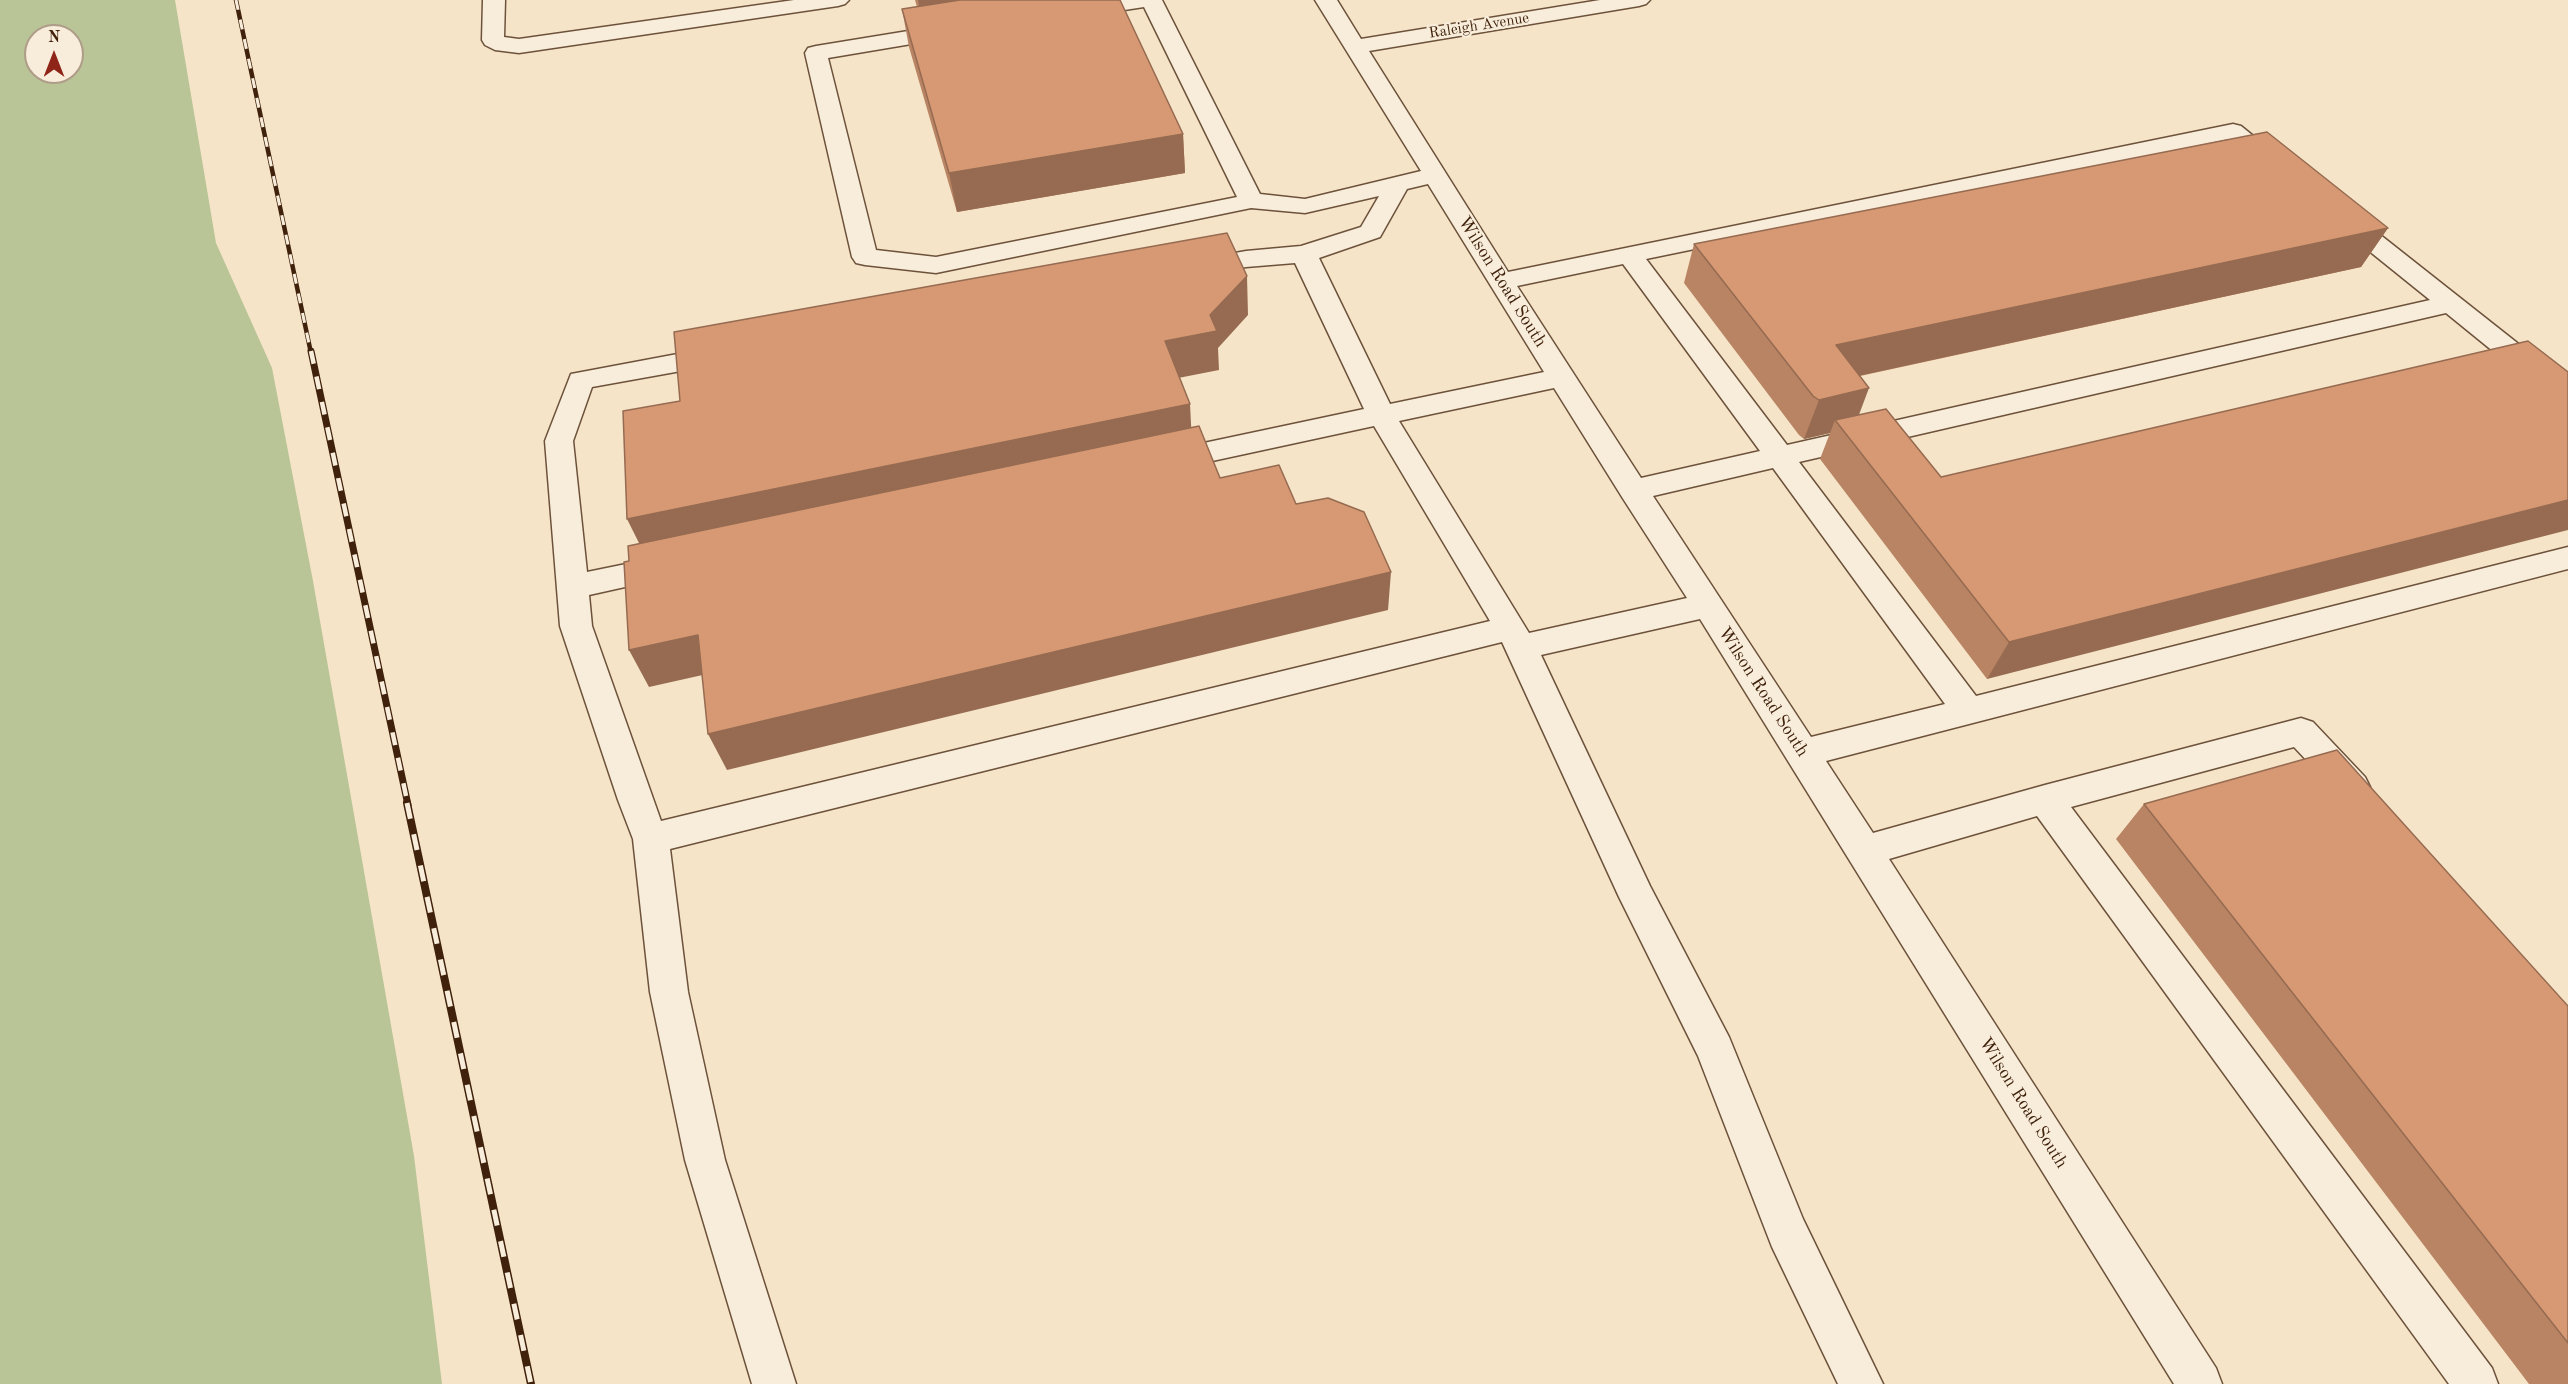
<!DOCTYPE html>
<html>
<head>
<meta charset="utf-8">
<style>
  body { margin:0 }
  #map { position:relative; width:2568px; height:1384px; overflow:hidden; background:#f5e4c7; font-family:"Old Standard TT",serif }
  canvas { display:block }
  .north { position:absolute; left:24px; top:24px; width:60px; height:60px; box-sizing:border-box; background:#f8eddb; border:2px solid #ae9c88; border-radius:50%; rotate:0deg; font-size:16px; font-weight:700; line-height:24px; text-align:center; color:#40220c }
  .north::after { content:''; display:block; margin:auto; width:21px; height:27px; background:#8f2418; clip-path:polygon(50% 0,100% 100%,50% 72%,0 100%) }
</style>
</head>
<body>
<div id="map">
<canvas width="2568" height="1384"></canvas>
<div class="north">N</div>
</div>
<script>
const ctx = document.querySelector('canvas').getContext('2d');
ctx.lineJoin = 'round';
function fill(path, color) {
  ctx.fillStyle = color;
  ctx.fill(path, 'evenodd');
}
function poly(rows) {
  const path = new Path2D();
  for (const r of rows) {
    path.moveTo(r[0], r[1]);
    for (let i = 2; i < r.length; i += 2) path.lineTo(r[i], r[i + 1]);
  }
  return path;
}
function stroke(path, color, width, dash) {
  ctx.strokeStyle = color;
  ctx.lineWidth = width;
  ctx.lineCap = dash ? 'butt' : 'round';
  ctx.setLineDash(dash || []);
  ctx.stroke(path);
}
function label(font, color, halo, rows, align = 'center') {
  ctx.font = font + ' "Old Standard TT",serif';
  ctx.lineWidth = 4.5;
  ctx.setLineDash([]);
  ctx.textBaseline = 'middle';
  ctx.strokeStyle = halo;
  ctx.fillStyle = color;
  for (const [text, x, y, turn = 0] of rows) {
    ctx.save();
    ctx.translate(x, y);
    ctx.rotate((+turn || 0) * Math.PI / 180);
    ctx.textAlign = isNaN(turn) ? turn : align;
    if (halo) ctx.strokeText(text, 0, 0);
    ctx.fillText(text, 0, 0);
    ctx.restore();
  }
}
fill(poly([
  [0,0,175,0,216,243,272,368,313,581,414,1156,442,1384,0,1384],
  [36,36,72,36,72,72,36,72]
]), '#bac597');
const minor = poly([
  [483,0,505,0,504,37,519,39,794,0,849,0,845,4,838,6,519,53,495,50,485,45,482,40,483,0],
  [1107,0,1162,0,1260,194,1305,199,1421,171,1315,0,1337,0,1361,39,1600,0,1650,0,1646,4,1639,6,1369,51,1508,272,2233,124,2241,126,2289,165,2285,170,2277,172,2269,170,2229,139,1646,259,1787,445,2430,300,2332,221,2329,216,2332,211,2341,209,2350,211,2568,383,2568,406,2558,404,2446,313,1799,462,1976,696,2568,547,2568,569,1826,761,1873,833,2045,785,2301,718,2313,722,2365,777,2370,787,2365,797,2353,801,2341,797,2294,747,2071,807,2492,1368,2498,1384,2449,1384,2037,816,1889,859,2216,1368,2222,1384,2174,1384,1700,619,1541,655,1650,886,1729,1037,1803,1219,1883,1384,1838,1384,1772,1247,1698,1056,1619,897,1502,642,670,849,688,992,725,1160,796,1384,752,1384,685,1160,650,992,633,839,618,800,560,626,545,441,571,374,720,346,730,349,734,355,730,361,720,364,592,387,573,441,587,572,670,555,681,558,685,566,681,574,670,577,589,595,592,626,661,821,1490,621,1374,426,1166,471,1156,468,1151,461,1156,454,1166,451,1364,409,1295,263,1246,267,1196,276,1187,274,1183,268,1187,262,1196,260,1246,251,1301,246,1361,227,1379,196,1305,213,1251,208,936,273,865,265,856,263,852,257,805,53,808,48,816,46,951,24,959,26,962,31,959,36,828,58,876,250,936,257,1237,197,1144,7,1079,17,1071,16,1068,11,1071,6,1107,0],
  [1428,184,1544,372,1390,404,1319,258,1380,237,1407,189,1428,184],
  [1623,264,1760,451,1641,478,1517,286,1623,264],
  [1554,388,1622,497,1687,598,1529,633,1399,421,1554,388],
  [1773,468,1945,704,1811,737,1653,496,1773,468]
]);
stroke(minor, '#6d523b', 3);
fill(minor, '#f8eddb');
const railFar2 = poly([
  [236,0,311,353]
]);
const railFar1 = poly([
  [311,351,408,805]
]);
const rail = poly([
  [407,803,531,1384]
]);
stroke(railFar2, '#40220c', 4.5);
stroke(railFar1, '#40220c', 7);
stroke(rail, '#40220c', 8);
stroke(railFar2, '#f8eddb', 3, [10]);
stroke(railFar1, '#f8eddb', 4.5, [13]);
stroke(rail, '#f8eddb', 5, [16]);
fill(poly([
  [915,0,1120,0,1183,134,1185,173,957,212,909,47,902,9,917,7],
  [2388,228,2361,267,1860,376,1859,415,1941,477,2528,341,1987,679,1820,459,1830,433,1804,439,1799,435,1684,283,1694,244],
  [2144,804,2568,1006,2568,1384,2529,1384,2116,839]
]), '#b88464');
fill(poly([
  [918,0,1091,0,923,27],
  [1183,134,1185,173,957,212,949,173],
  [2388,228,2361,267,1821,384,1836,345],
  [1247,276,1248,315,1218,348,1219,370,1168,380,1165,341,1210,315],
  [1869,388,1854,428,1835,420,1830,433,1804,439,1819,400],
  [1190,404,1192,443,646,557,627,519],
  [2568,500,2568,530,1987,679,2009,642],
  [1391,572,1388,610,727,770,708,734],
  [698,635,716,672,649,687,629,650]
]), '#966b51');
const building = poly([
  [960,0,1120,0,1183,134,949,173,902,9,960,0],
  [2267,132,2388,228,1836,345,1869,388,1819,400,1813,396,1694,244,2267,132],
  [1227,233,1247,276,1210,315,1217,331,1165,341,1190,404,627,519,623,411,680,401,674,332,1227,233],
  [2528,341,2568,372,2568,500,2009,642,1835,420,1886,409,1941,477,2528,341],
  [1199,426,1220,478,1279,465,1296,504,1328,498,1364,512,1391,572,708,734,698,635,629,650,624,562,629,561,628,546,1199,426],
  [2337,750,2568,1006,2568,1343,2144,804,2337,750]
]);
fill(building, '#d69974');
stroke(building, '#966b51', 1.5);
label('15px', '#40220c', '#f8eddb', [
  ["Raleigh Avenue",1479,26,-9]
]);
label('18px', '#40220c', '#f8eddb', [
  ["Wilson Road South",1502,282,58],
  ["Wilson Road South",1763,692,57],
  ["Wilson Road South",2023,1103,58]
]);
</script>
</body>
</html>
